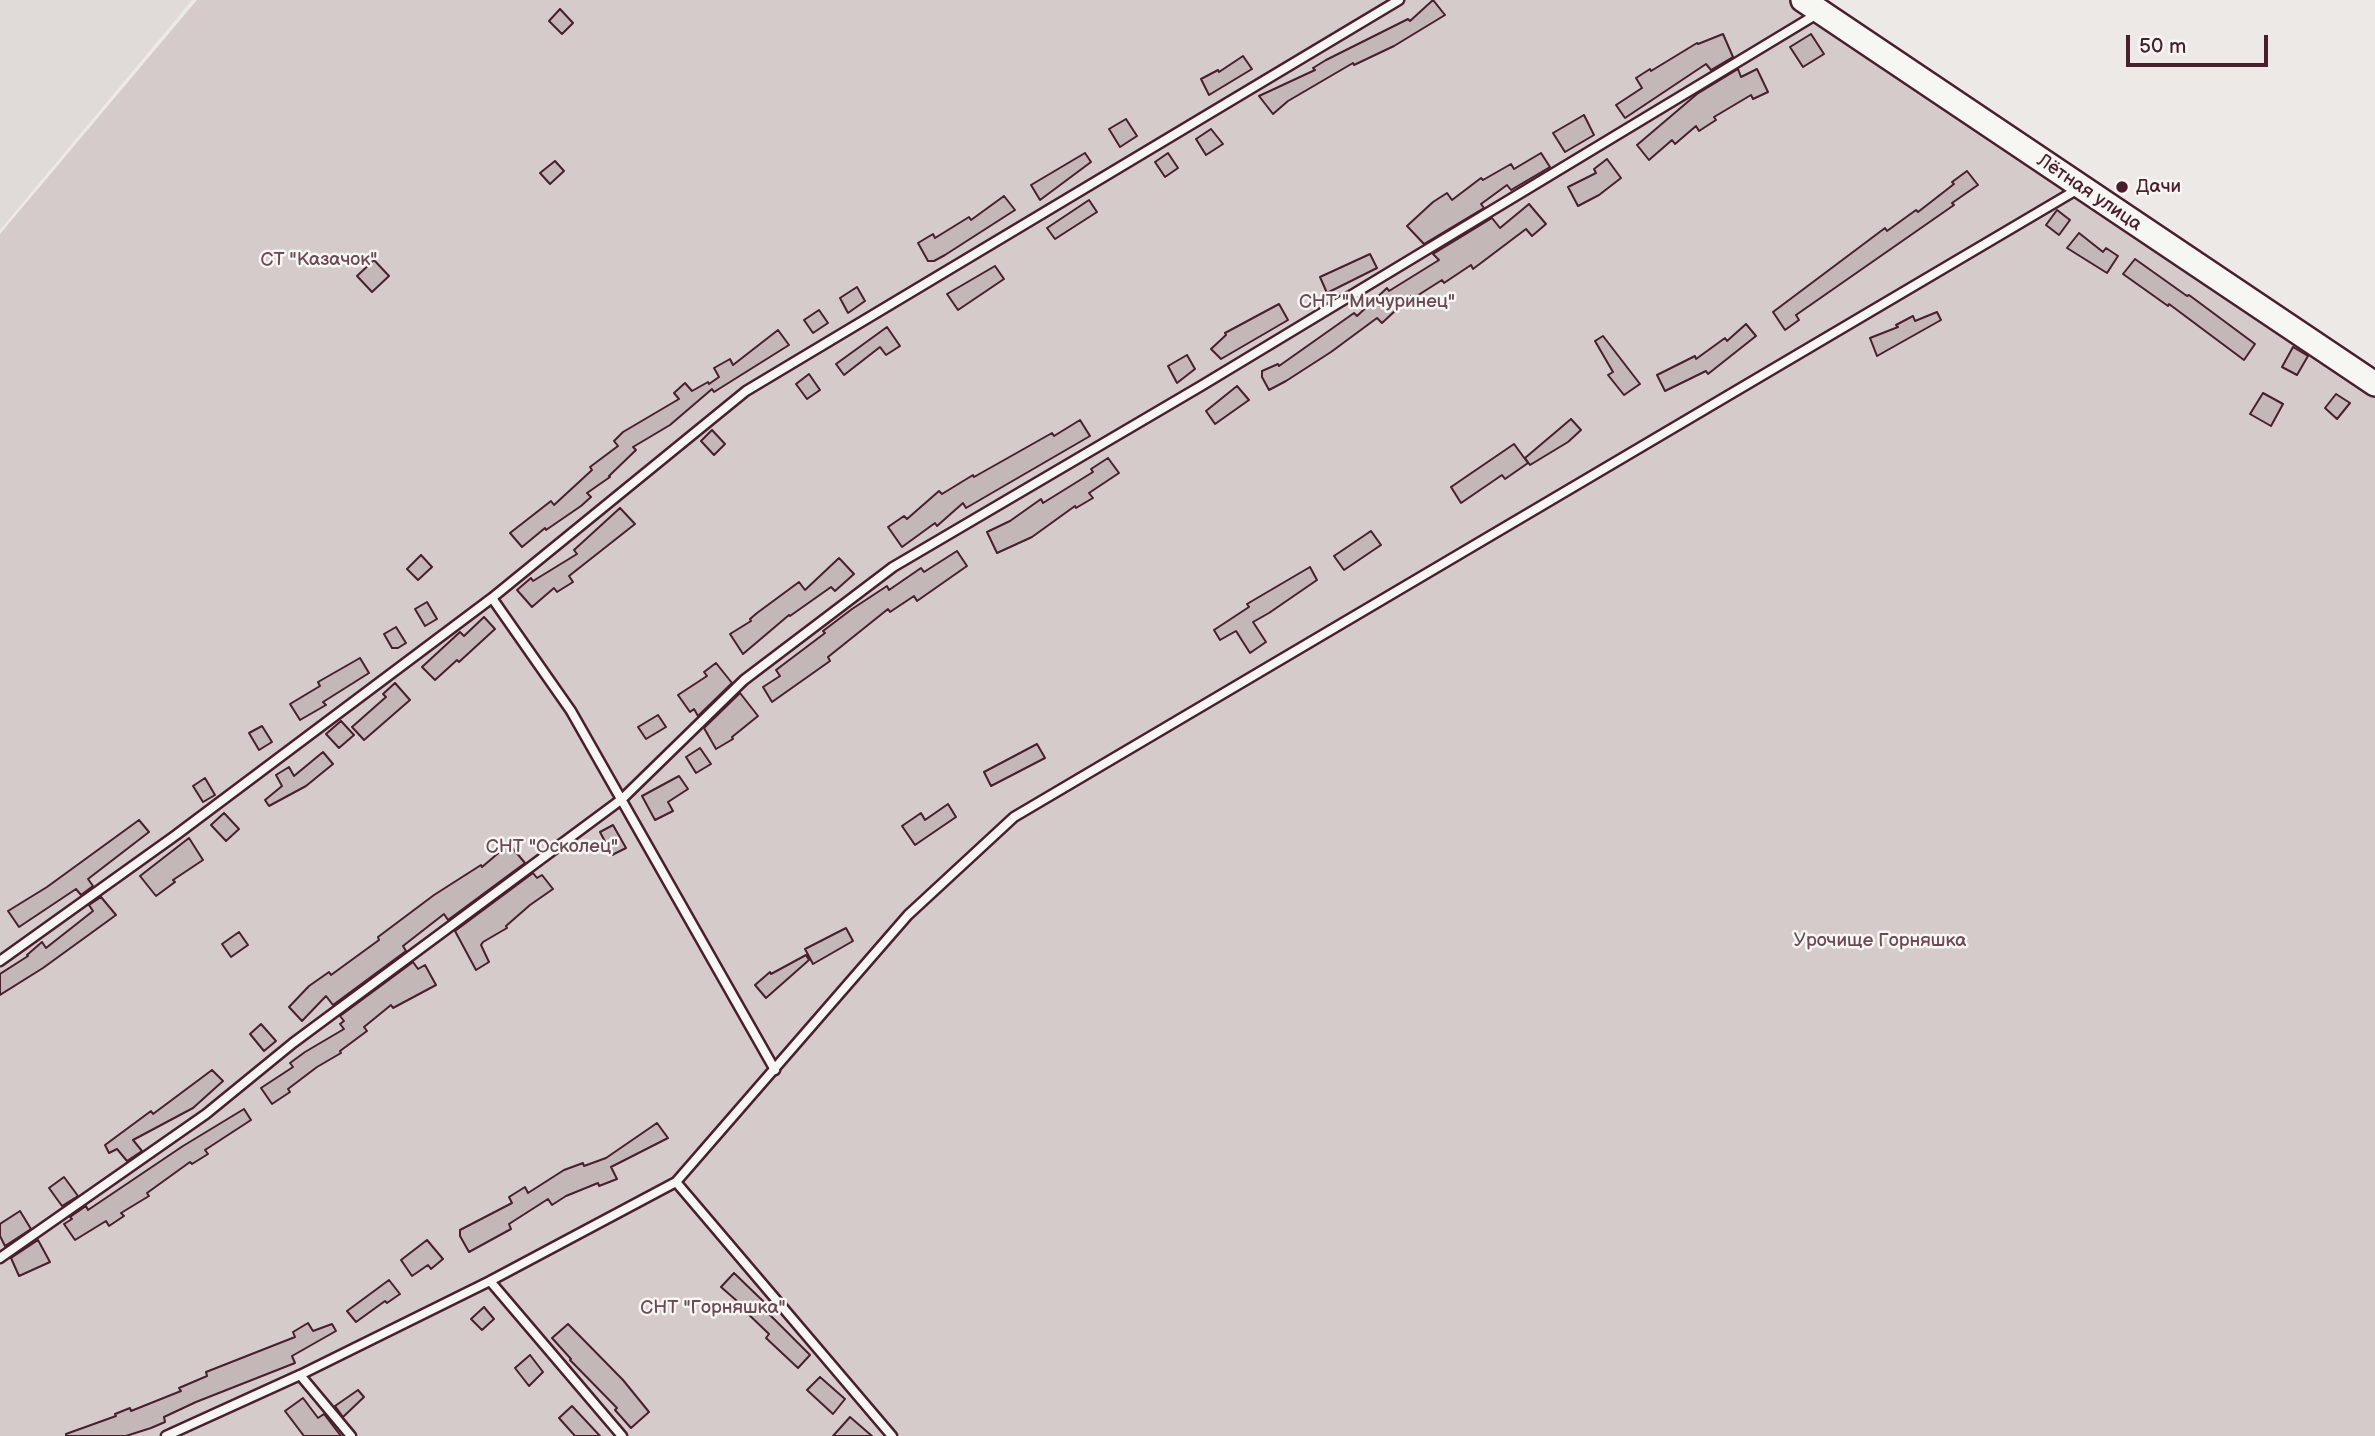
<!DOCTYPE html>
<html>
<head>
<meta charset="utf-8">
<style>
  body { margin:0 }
  #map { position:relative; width:2375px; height:1436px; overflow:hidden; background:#ece9e6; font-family:"Balsamiq Sans",sans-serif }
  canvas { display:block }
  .scale { position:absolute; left:2126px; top:35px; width:142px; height:32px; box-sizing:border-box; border:4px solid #4a1f2b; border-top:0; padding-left:9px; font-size:21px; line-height:24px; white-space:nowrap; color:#4a1f2b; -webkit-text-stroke:5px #f6f6f2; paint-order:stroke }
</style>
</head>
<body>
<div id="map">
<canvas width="2375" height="1436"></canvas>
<div class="scale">50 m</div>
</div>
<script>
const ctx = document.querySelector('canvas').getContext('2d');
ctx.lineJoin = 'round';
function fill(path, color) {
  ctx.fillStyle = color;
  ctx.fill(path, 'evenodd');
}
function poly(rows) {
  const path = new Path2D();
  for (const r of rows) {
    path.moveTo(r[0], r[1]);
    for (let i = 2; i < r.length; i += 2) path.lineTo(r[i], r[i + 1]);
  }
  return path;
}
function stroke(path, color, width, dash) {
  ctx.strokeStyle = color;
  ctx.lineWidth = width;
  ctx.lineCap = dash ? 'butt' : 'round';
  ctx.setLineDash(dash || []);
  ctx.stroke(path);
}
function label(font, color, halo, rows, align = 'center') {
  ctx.font = font + ' "Balsamiq Sans",sans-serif';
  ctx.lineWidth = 5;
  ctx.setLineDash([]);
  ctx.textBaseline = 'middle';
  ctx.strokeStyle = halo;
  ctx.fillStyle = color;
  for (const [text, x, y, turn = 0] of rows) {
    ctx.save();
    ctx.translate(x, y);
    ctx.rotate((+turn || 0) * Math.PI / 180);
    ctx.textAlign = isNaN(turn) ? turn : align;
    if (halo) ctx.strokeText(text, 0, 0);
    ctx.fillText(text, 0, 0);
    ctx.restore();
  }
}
fill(poly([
  [0,0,192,0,0,230]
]), '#e0dad8');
fill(poly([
  [197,0,1807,0,2375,383,2375,1436,0,1436,0,234]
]), '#d4cbca');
const building = poly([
  [1433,0,1445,15,1394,46,1354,65,1353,63,1288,101,1273,114,1259,96,1315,70,1313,68,1326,60,1408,19,1410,21,1433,0],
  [560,9,573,23,562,34,549,21,560,9],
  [1723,34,1733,57,1711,70,1706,64,1625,118,1616,105,1642,88,1636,78,1650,69,1651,71,1697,43,1698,44,1723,34],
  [1811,34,1824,54,1803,67,1790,47,1811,34],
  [1243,56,1252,69,1209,95,1201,79,1218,70,1219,72,1243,56],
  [1738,69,1741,77,1757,69,1768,92,1753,99,1751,95,1714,117,1716,120,1699,131,1696,126,1675,144,1672,140,1649,160,1637,145,1697,94,1738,69],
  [1584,115,1594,135,1565,152,1553,133,1584,115],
  [1126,119,1137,136,1120,147,1109,129,1126,119],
  [1211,129,1223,144,1206,155,1196,139,1211,129],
  [1085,153,1091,162,1040,200,1031,185,1085,153],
  [1168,153,1178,168,1165,177,1155,162,1168,153],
  [1541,153,1550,167,1511,190,1507,185,1481,204,1484,208,1424,244,1407,226,1433,202,1447,193,1452,200,1481,178,1483,180,1511,164,1514,169,1541,153],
  [1607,159,1621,178,1599,195,1578,206,1568,187,1596,173,1594,169,1607,159],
  [555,161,564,171,550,184,540,173,555,161],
  [1967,171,1978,185,1952,203,1954,205,1796,315,1799,320,1785,330,1773,312,1885,228,1887,231,1916,210,1918,212,1954,184,1952,182,1967,171],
  [1004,196,1015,210,945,255,934,261,928,261,918,243,933,234,935,238,969,217,971,220,1004,196],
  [1089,200,1097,212,1055,239,1047,228,1089,200],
  [1529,204,1546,224,1532,236,1526,229,1473,269,1471,265,1444,283,1442,280,1412,299,1411,296,1382,323,1377,318,1331,352,1286,381,1269,390,1262,377,1262,371,1278,364,1279,366,1354,313,1357,316,1387,288,1389,291,1439,260,1433,254,1492,218,1500,228,1529,204],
  [2057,210,2070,220,2059,235,2046,225,2057,210],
  [2079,233,2103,252,2106,248,2118,256,2107,273,2067,248,2079,233],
  [1370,254,1377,268,1327,293,1320,277,1370,254],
  [2135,259,2187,296,2189,295,2255,344,2244,360,2169,304,2168,306,2123,274,2135,259],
  [374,260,389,276,372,292,357,276,374,260],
  [995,266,1004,279,958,310,947,294,995,266],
  [857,287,865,301,848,313,840,298,857,287],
  [1279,304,1288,320,1221,359,1211,349,1226,335,1225,333,1279,304],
  [819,310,828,323,813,333,804,320,819,310],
  [1937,312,1941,320,1877,356,1870,338,1898,327,1896,325,1913,316,1915,321,1937,312],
  [1746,324,1756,336,1708,374,1706,371,1665,391,1657,375,1695,356,1696,359,1725,338,1727,341,1746,324],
  [887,327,900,346,886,355,880,347,844,375,836,364,887,327],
  [778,330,789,345,714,392,712,389,670,425,633,447,636,450,609,476,610,477,587,493,591,497,581,506,546,530,545,528,522,547,510,533,551,501,554,505,592,470,590,467,618,446,614,441,623,432,679,399,674,393,685,383,692,391,708,382,709,384,719,377,714,368,730,359,733,365,778,330],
  [1603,336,1640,384,1624,395,1608,375,1613,372,1595,341,1603,336],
  [2293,347,2308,356,2297,375,2282,367,2293,347],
  [1187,355,1195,369,1177,383,1168,366,1187,355],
  [809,374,820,390,807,399,796,384,809,374],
  [1237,386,1249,400,1215,424,1206,411,1237,386],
  [2263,393,2283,404,2271,426,2250,414,2263,393],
  [2336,394,2350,403,2337,419,2325,408,2336,394],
  [1571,419,1581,430,1568,442,1530,465,1525,458,1571,419],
  [1080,420,1090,436,966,508,963,503,937,526,935,523,902,547,888,527,904,516,907,519,939,491,942,494,973,475,974,477,1052,433,1054,436,1080,420],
  [712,430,725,444,714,455,701,441,712,430],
  [1514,444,1528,463,1505,479,1502,475,1461,503,1451,487,1514,444],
  [1108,458,1119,473,1089,493,1093,498,1076,508,1075,506,1032,537,997,553,987,532,1010,521,1041,499,1043,503,1093,472,1091,469,1108,458],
  [620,508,635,524,569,576,573,582,557,592,554,588,532,607,517,590,531,578,533,581,577,554,574,550,620,508],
  [1371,531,1381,545,1344,570,1334,556,1371,531],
  [957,551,967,566,917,601,914,596,890,612,888,609,828,657,830,661,772,702,763,687,780,676,776,670,825,633,823,631,852,609,887,586,889,590,921,568,924,572,957,551],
  [421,555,432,567,418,580,407,569,421,555],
  [839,558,854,574,835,591,831,587,790,616,789,615,743,654,730,634,751,621,750,619,757,613,799,582,805,590,839,558],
  [1310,567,1317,580,1269,613,1253,622,1266,642,1250,653,1236,631,1220,640,1214,630,1249,607,1247,604,1310,567],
  [427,602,437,619,425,626,415,609,427,602],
  [484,617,495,629,459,662,457,660,435,680,422,667,460,632,464,636,484,617],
  [396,627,406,643,398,648,392,648,384,634,396,627],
  [360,658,369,673,323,702,326,705,300,720,290,704,320,686,318,682,360,658],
  [716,663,732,683,698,716,694,709,690,712,678,695,707,676,704,672,716,663],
  [395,683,410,700,364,740,352,727,386,697,383,694,395,683],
  [740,693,758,716,732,737,733,739,716,749,704,728,740,693],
  [658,715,666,727,646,739,638,727,658,715],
  [341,721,354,735,339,748,326,734,341,721],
  [262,726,272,742,259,750,249,733,262,726],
  [1037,744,1045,758,991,786,984,772,1037,744],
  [700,748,711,764,696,773,686,757,700,748],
  [323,752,333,764,306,786,269,806,265,800,282,786,276,775,289,767,294,776,323,752],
  [679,776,688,789,668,802,673,811,655,820,642,796,679,776],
  [205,778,215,795,203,802,193,786,205,778],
  [948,804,956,817,915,845,902,826,921,813,925,820,948,804],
  [224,813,239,829,226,841,211,825,224,813],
  [139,820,149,832,88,879,93,886,81,895,76,889,19,927,8,911,47,887,139,820],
  [613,825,626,848,612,855,600,832,613,825],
  [189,838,203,860,173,880,175,882,156,896,140,876,189,838],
  [509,844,525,863,448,920,444,914,403,946,406,951,333,1005,326,996,302,1021,289,1007,309,986,329,972,331,975,379,940,378,937,434,895,481,865,482,867,509,844],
  [533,873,537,878,542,875,553,889,530,905,506,926,507,928,483,942,481,945,489,962,476,970,455,931,533,873],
  [101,897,116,915,43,968,0,995,0,974,28,956,27,955,42,942,46,948,93,911,89,905,101,897],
  [846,928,853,941,813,964,805,949,846,928],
  [239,932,248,945,231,957,222,944,239,932],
  [806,955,809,960,766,998,755,985,770,972,771,974,806,955],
  [413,962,418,969,425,965,436,985,393,1008,391,1005,364,1027,367,1031,340,1051,341,1053,317,1067,288,1089,290,1092,272,1104,261,1088,293,1067,290,1063,305,1052,344,1029,340,1024,344,1021,340,1016,413,962],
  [261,1024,276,1041,264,1051,250,1034,261,1024],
  [212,1070,223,1081,193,1108,133,1140,142,1151,127,1161,117,1149,109,1153,105,1145,151,1111,153,1114,212,1070],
  [244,1109,251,1120,205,1150,208,1154,192,1164,190,1162,147,1193,149,1196,121,1213,124,1216,109,1226,106,1221,75,1240,64,1224,72,1219,70,1217,86,1206,88,1210,183,1146,244,1109],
  [657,1123,668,1138,611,1167,617,1179,599,1186,598,1183,566,1196,552,1205,548,1199,509,1224,511,1229,469,1252,460,1236,460,1230,512,1203,509,1197,525,1187,528,1193,564,1170,583,1163,584,1166,606,1158,657,1123],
  [64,1177,78,1196,62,1206,49,1188,64,1177],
  [20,1211,31,1229,5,1246,0,1236,0,1224,20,1211],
  [38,1240,50,1262,19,1276,11,1258,38,1240],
  [427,1240,443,1259,431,1269,428,1265,412,1276,401,1260,427,1240],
  [734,1273,765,1303,761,1306,810,1355,798,1368,766,1338,769,1334,743,1309,745,1308,721,1287,734,1273],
  [389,1280,400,1294,387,1303,385,1301,356,1322,347,1311,389,1280],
  [484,1307,494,1319,482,1330,471,1319,484,1307],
  [308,1323,313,1331,332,1324,336,1331,292,1356,295,1363,196,1402,164,1417,165,1422,151,1428,126,1436,66,1436,66,1434,116,1416,115,1414,130,1408,131,1411,181,1391,179,1388,207,1376,206,1372,295,1337,293,1332,308,1323],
  [568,1324,623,1380,649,1412,631,1428,615,1410,617,1408,570,1360,571,1359,552,1338,568,1324],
  [530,1355,543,1372,529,1386,515,1368,530,1355],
  [820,1377,845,1399,833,1414,807,1390,820,1377],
  [358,1390,364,1397,343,1417,335,1406,358,1390],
  [303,1398,318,1418,324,1414,341,1436,304,1436,285,1411,303,1398],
  [572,1406,600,1436,575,1436,559,1418,572,1406],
  [850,1417,872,1436,833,1436,850,1417]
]);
fill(building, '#c4b7b7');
stroke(building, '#4a1f2b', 2);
const lane = poly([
  [492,598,571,711,775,1070],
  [0,961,176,835,492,598,746,391,1399,0],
  [676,1182,892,1436],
  [0,1258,206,1114,293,1043,622,799,744,680,893,567,1201,386,1817,14],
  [490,1281,622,1436],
  [300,1375,351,1436],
  [166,1436,300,1375,490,1281,676,1182,908,915,1014,817,2078,189]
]);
const secondary = poly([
  [1803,0,2375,384]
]);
stroke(lane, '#4a1f2b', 13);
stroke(secondary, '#4a1f2b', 28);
stroke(lane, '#f6f6f2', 8);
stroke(secondary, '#f6f6f2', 23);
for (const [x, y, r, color] of [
  [2122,187,7,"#4a1f2b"]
]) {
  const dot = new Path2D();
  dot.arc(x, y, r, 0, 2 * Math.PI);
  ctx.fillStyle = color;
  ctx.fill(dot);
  stroke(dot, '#f6f6f2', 2.5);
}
label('19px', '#4a1f2b', '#f6f6f2', [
  ["Дачи",2136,187]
], 'left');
label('19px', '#4a1f2b', '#f6f6f2', [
  ["Лётная улица",2089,193,34]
]);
label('19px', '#6c4a53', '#f6f6f2', [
  ["СТ \"Казачок\"",319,260],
  ["СНТ \"Мичуринец\"",1377,302],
  ["СНТ \"Осколец\"",552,847],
  ["Урочище Горняшка",1880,941],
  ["СНТ \"Горняшка\"",713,1308]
]);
</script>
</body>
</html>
